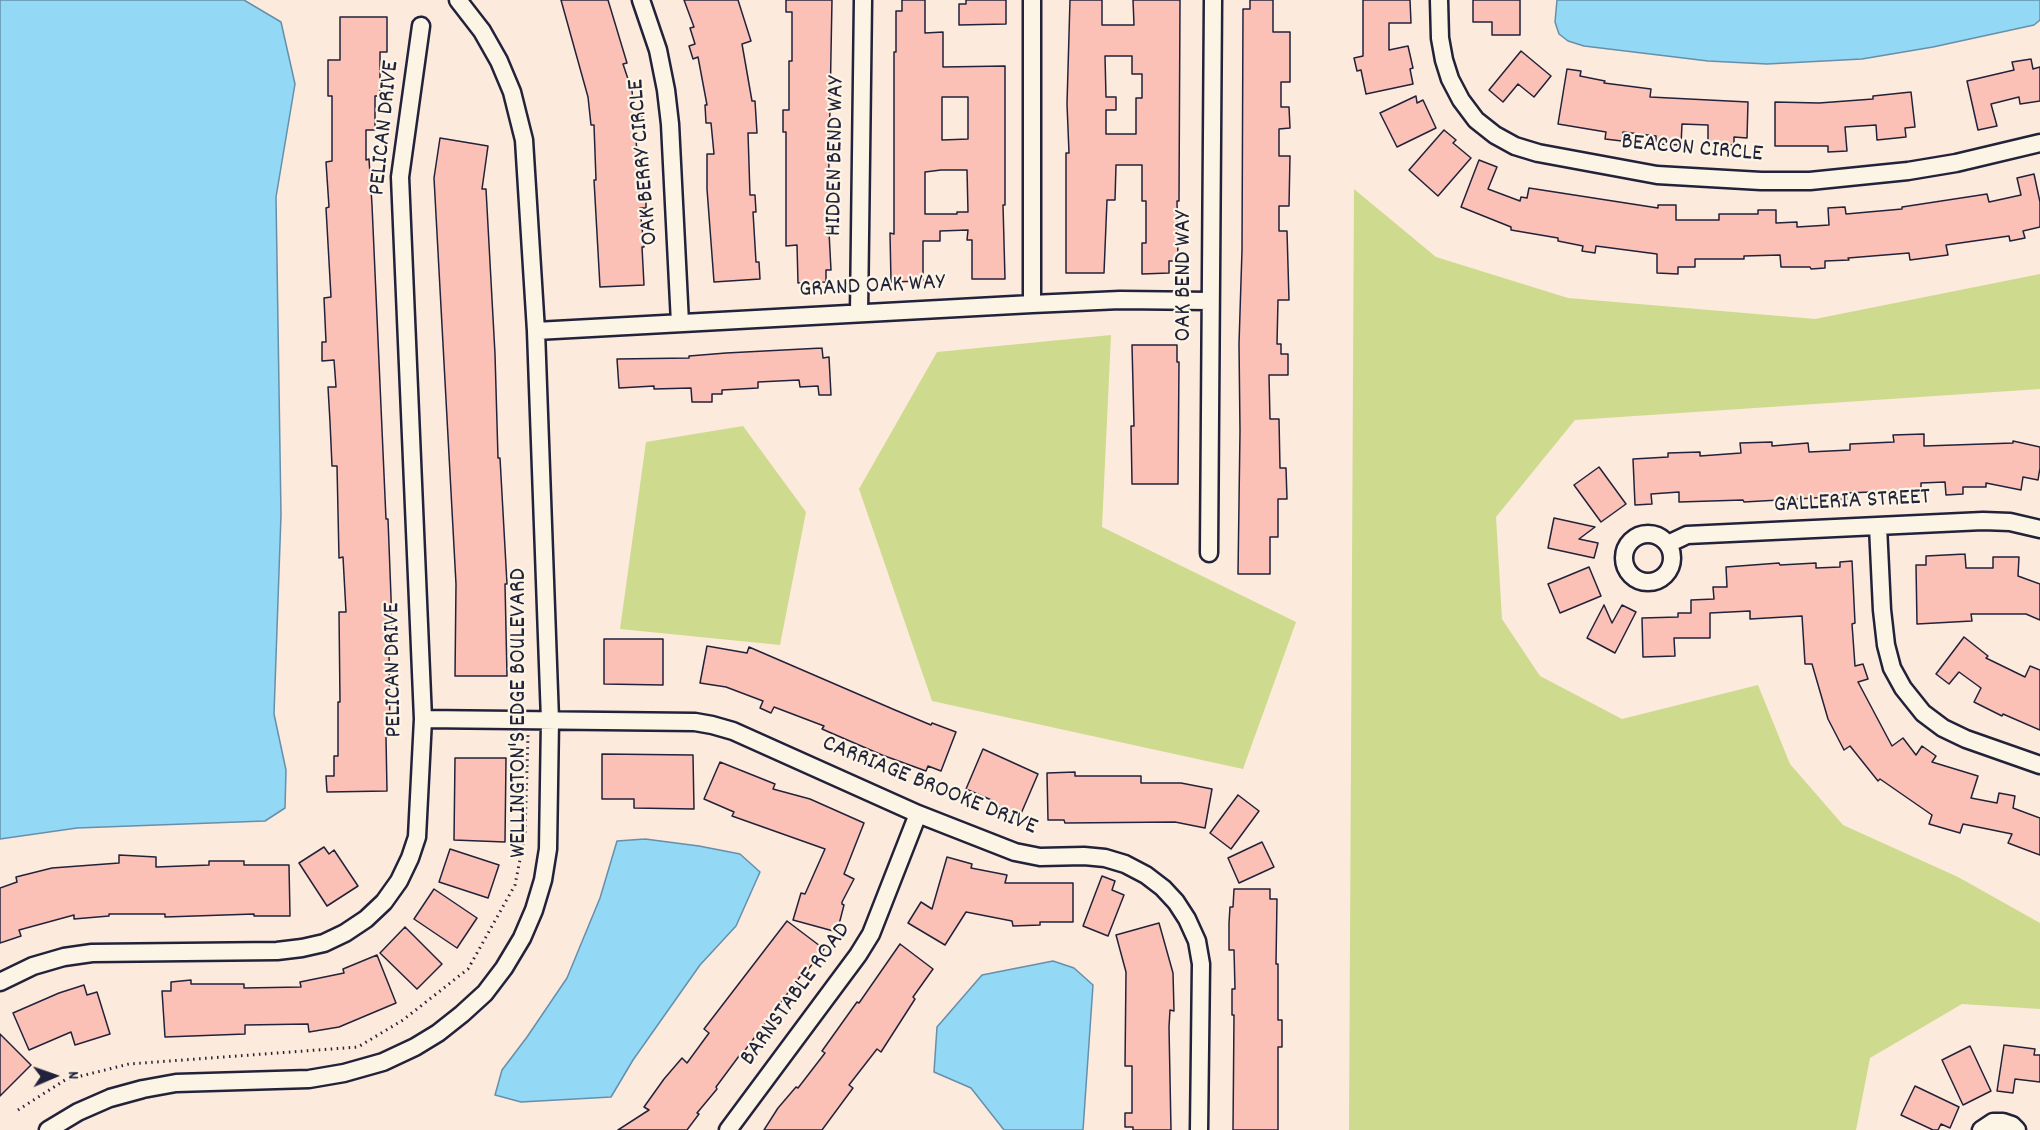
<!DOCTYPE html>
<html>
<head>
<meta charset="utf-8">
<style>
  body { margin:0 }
  #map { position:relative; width:2040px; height:1130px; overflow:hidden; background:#fceadc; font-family:Dekko,sans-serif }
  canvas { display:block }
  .north { position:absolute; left:24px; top:1046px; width:60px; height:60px; -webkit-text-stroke:4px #fcf5e5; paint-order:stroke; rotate:88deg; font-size:16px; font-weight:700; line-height:24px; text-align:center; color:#22223b }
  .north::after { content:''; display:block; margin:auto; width:21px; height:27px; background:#22223b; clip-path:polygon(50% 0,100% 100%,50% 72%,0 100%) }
</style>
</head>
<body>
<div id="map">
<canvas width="2040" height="1130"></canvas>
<div class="north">N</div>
</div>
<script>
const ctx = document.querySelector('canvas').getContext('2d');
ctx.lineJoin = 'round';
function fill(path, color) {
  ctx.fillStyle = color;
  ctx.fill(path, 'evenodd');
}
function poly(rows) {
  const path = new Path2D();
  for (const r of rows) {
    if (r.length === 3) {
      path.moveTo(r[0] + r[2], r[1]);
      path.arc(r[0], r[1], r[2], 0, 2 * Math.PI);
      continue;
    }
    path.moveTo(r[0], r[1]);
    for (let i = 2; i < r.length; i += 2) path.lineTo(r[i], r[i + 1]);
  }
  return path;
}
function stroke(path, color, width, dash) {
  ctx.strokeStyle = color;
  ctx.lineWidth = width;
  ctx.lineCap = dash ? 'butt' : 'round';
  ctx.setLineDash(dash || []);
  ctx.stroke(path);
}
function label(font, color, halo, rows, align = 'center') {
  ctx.font = font + ' Dekko,sans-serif';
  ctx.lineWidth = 4.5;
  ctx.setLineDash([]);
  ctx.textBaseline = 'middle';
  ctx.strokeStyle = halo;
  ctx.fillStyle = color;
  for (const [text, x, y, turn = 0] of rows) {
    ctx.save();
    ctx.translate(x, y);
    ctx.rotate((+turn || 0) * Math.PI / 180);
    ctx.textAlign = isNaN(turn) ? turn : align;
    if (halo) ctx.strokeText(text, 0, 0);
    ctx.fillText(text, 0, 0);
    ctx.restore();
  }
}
fill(poly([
  [1354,189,1436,257,1568,298,1815,319,2040,274,2040,389,1575,420,1496,517,1502,619,1540,676,1622,719,1758,685,1790,764,1843,825,1958,877,2040,923,2040,1009,1962,1004,1870,1058,1856,1130,1349,1130],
  [1111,335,1102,527,1296,622,1243,769,932,701,859,489,937,352],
  [743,426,806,512,780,645,620,629,646,442]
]), '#cedb8e');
const water = poly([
  [0,0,244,0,281,22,295,84,276,197,281,515,274,714,286,770,285,808,265,821,77,828,0,839,0,0],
  [1557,0,2040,0,2040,20,2034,25,1933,47,1862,59,1767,64,1708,61,1584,46,1568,41,1559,34,1555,22,1557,0],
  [645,839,699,846,740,854,760,872,736,926,700,965,633,1060,611,1097,521,1102,495,1095,502,1070,527,1037,567,978,600,898,617,841,645,839],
  [1053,961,1074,968,1093,985,1083,1130,1004,1130,971,1088,934,1072,937,1027,982,975,1053,961]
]);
fill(water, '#93d8f5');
stroke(water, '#668fab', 1.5);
const building = poly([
  [561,0,608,0,627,63,623,64,632,91,634,108,642,108,642,121,635,121,637,155,639,155,639,196,646,196,646,208,640,208,644,247,642,247,644,285,600,287,594,180,596,180,594,125,591,125,588,97,561,0],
  [684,0,738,0,751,41,742,44,752,101,755,101,757,133,748,133,750,195,755,195,756,212,753,212,756,262,759,262,760,279,714,282,707,189,707,154,714,154,711,123,706,123,705,105,707,105,698,57,693,59,689,46,695,44,690,28,694,27,684,0],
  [786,0,832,0,828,213,831,270,826,270,826,282,798,283,797,245,786,246,786,132,783,132,783,110,789,110,789,61,792,61,792,12,786,12,786,0],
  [902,0,925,0,925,33,943,32,943,67,1005,66,1005,205,1003,205,1005,279,972,279,972,240,967,240,968,230,940,231,940,241,923,241,923,281,891,282,890,233,894,234,894,52,896,52,896,11,902,11,902,0],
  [942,97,968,97,968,139,942,140,942,97],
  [941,170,967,170,968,212,957,212,957,214,925,214,925,172,941,170],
  [966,0,1006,0,1006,24,959,25,959,4,966,4,966,0],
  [1070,0,1102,0,1102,25,1134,25,1133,0,1180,0,1179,201,1177,201,1178,261,1169,261,1169,273,1142,274,1142,243,1146,243,1146,201,1142,201,1142,165,1116,165,1115,200,1107,200,1104,273,1066,273,1066,153,1069,153,1067,104,1070,0],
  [1105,56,1132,56,1132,74,1142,74,1142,98,1136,98,1136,134,1106,134,1106,110,1116,110,1116,97,1106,97,1105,56],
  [1250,0,1273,0,1273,32,1290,32,1290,82,1281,82,1281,107,1289,107,1290,128,1279,129,1279,156,1290,156,1289,206,1279,206,1279,231,1287,231,1289,300,1278,300,1277,344,1281,344,1281,354,1288,354,1288,375,1269,375,1270,419,1279,419,1280,468,1286,468,1287,499,1278,499,1278,537,1270,537,1270,574,1238,574,1240,431,1239,344,1242,250,1243,9,1250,9,1250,0],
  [1363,0,1410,0,1411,23,1389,23,1389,50,1408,46,1413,68,1410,69,1413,84,1366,94,1361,70,1357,71,1354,58,1363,56,1363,0],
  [1473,0,1520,0,1520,35,1492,35,1492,22,1473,22,1473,0],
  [340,17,387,17,387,52,380,52,380,96,375,96,375,130,366,130,366,160,369,159,372,205,386,519,388,519,391,597,392,646,389,646,390,737,386,737,387,791,327,792,326,776,334,776,334,756,338,756,338,702,340,702,339,612,346,612,343,557,339,558,337,466,332,466,330,422,328,387,336,387,334,360,322,361,322,342,326,342,324,298,331,297,326,208,329,207,326,162,332,161,332,96,328,96,328,60,340,60,340,17],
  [1521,51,1551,76,1534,97,1518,84,1503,102,1489,90,1521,51],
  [2031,59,2033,69,2040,67,2040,101,2020,104,2019,97,1991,104,1997,126,1978,130,1967,81,2014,70,2012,62,2031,59],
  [1567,69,1581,71,1580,76,1605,81,1604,83,1651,89,1650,97,1748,102,1747,138,1734,137,1734,145,1708,145,1708,125,1682,124,1681,145,1656,144,1656,136,1623,132,1622,141,1605,139,1606,132,1558,124,1567,69],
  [1911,92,1915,127,1905,128,1906,137,1877,140,1876,125,1845,127,1847,151,1828,152,1828,146,1775,146,1775,102,1819,103,1873,99,1873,96,1911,92],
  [1416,96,1417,103,1423,100,1436,128,1397,147,1380,113,1416,96],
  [1444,130,1456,140,1453,143,1471,158,1438,196,1409,170,1444,130],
  [440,138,488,146,482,189,486,189,495,354,498,458,500,458,507,584,505,584,507,676,455,676,456,584,434,178,440,138],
  [1479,160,1497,167,1488,189,1520,201,1521,197,1527,198,1529,188,1658,208,1658,205,1676,205,1676,220,1719,220,1719,214,1758,214,1758,210,1776,210,1776,223,1797,222,1797,227,1829,225,1828,208,1845,207,1846,214,1902,209,1902,207,1987,194,1989,202,2021,195,2017,178,2034,174,2040,202,2040,227,2023,231,2025,238,2010,241,2009,236,1946,245,1948,255,1910,260,1909,253,1848,258,1849,260,1825,261,1825,268,1811,269,1810,267,1781,267,1780,255,1744,256,1744,259,1695,259,1695,267,1678,267,1678,274,1657,273,1657,254,1596,246,1595,253,1582,251,1583,246,1558,241,1558,238,1511,230,1511,227,1461,207,1479,160],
  [1132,345,1177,345,1177,362,1179,362,1178,484,1132,484,1131,426,1134,426,1132,345],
  [822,348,823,358,829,357,831,395,819,395,818,386,800,387,799,380,758,382,758,388,722,390,722,394,712,394,712,402,692,402,691,388,654,389,654,386,619,388,617,359,689,358,689,356,726,353,822,348],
  [1924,434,1924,446,2013,443,2013,441,2040,447,2040,468,2038,480,2023,477,2021,490,1986,483,1986,487,1963,487,1963,494,1946,495,1945,482,1921,483,1921,493,1895,494,1895,491,1847,493,1847,499,1831,500,1831,497,1744,502,1743,500,1679,502,1679,492,1651,494,1652,504,1635,505,1633,459,1668,457,1668,453,1700,452,1700,456,1741,453,1740,443,1772,442,1772,446,1808,443,1809,452,1850,450,1850,444,1894,442,1893,435,1924,434],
  [1599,467,1626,504,1601,522,1574,485,1599,467],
  [1554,518,1595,527,1579,539,1598,543,1594,558,1548,548,1554,518],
  [1965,554,1966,568,1993,568,1993,557,2019,557,2018,576,2040,584,2040,620,2026,614,1971,614,1972,621,1917,624,1916,565,1926,565,1926,556,1965,554],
  [1852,561,1855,623,1852,624,1855,666,1863,664,1868,679,1858,682,1892,746,1903,738,1916,755,1922,746,1936,756,1932,762,1978,776,1971,798,1997,803,1999,793,2015,796,2013,808,2040,818,2040,855,2008,843,2012,834,1963,824,1960,833,1929,824,1932,815,1880,779,1878,781,1850,746,1844,750,1828,719,1812,664,1805,664,1802,616,1750,619,1750,611,1710,613,1710,638,1674,638,1675,656,1643,657,1642,618,1678,617,1678,613,1691,613,1691,600,1714,599,1713,587,1727,587,1726,567,1779,563,1780,565,1816,563,1816,568,1840,567,1840,562,1852,561],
  [1589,567,1601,596,1560,613,1548,584,1589,567],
  [1604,605,1612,623,1622,605,1636,612,1615,653,1587,638,1604,605],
  [1964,637,1988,656,1986,658,2025,677,2030,666,2040,670,2040,730,2003,714,2002,716,1974,702,1981,688,1959,672,1949,684,1936,674,1964,637],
  [604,639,663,639,663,685,604,684,604,639],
  [707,646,747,653,749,647,895,710,931,725,932,723,956,732,941,771,928,766,926,771,882,755,822,729,824,726,774,707,771,713,760,708,763,701,726,687,700,683,707,646],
  [983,749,1038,774,1020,816,995,805,996,802,966,789,983,749],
  [602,754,693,755,694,809,634,808,634,799,602,799,602,754],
  [455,758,506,758,505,842,454,840,455,758],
  [720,762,775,784,773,789,810,799,864,823,844,874,854,879,842,902,842,904,844,905,837,932,793,920,801,893,805,894,825,849,732,816,734,812,704,799,720,762],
  [1075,772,1075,776,1141,776,1141,783,1181,783,1212,789,1205,828,1175,822,1065,823,1064,820,1048,820,1047,773,1075,772],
  [1238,795,1259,811,1231,849,1210,833,1238,795],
  [1262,842,1274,867,1239,883,1228,858,1262,842],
  [324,847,329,854,334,850,358,886,327,906,299,863,324,847],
  [450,849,499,865,488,898,439,882,450,849],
  [119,855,156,857,156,867,209,865,209,861,244,861,244,865,289,865,290,916,254,916,254,914,165,917,165,914,109,914,109,916,74,919,74,915,19,930,21,936,0,943,0,888,17,882,16,877,52,868,119,863,119,855],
  [947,857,972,864,971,868,1007,875,1005,883,1073,883,1073,922,1040,922,1040,925,1013,926,1012,921,966,912,945,945,908,923,921,902,932,909,947,857],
  [1102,876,1115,881,1112,890,1124,895,1108,936,1083,926,1102,876],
  [434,889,477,918,457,948,414,919,434,889],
  [1234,889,1270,889,1270,899,1277,899,1276,964,1278,964,1278,1020,1282,1020,1282,1047,1278,1047,1278,1130,1233,1130,1234,1015,1232,1015,1232,989,1235,989,1234,950,1229,950,1229,923,1230,907,1233,907,1234,889],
  [787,921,824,949,807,971,805,970,740,1057,739,1056,716,1087,717,1089,697,1113,699,1114,687,1130,618,1130,649,1110,644,1107,664,1079,682,1058,687,1063,709,1033,704,1029,787,921],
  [1159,923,1173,973,1174,1011,1170,1010,1169,1027,1171,1130,1133,1130,1133,1127,1125,1127,1125,1113,1132,1113,1132,1066,1125,1066,1126,972,1116,935,1159,923],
  [405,927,442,964,417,989,380,953,405,927],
  [900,944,933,969,913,997,915,999,881,1052,877,1049,849,1085,853,1088,822,1130,764,1130,778,1108,796,1087,798,1088,825,1053,822,1051,857,1002,859,1003,900,944],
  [377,955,396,1003,339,1027,309,1032,308,1024,245,1025,245,1034,165,1037,162,991,171,991,171,982,191,980,191,984,244,984,244,988,301,987,300,982,344,973,343,969,377,955],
  [84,985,87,995,97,992,110,1034,75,1045,71,1032,29,1050,13,1013,59,993,84,985],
  [0,1034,31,1065,0,1096,0,1034],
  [2004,1045,2035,1049,2034,1055,2040,1055,2040,1082,2015,1079,2013,1093,1997,1091,2004,1045],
  [1970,1046,1991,1091,1963,1105,1942,1060,1970,1046],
  [1915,1086,1959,1107,1950,1128,1941,1124,1938,1130,1933,1130,1901,1115,1915,1086]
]);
fill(building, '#fbc0b6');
stroke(building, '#22223b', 1.5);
const minor = poly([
  [641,0,658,50,666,90,670,124,680,323],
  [1439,0,1440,38,1444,60,1450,79,1461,100,1476,120,1495,135,1515,146,1538,153,1657,175,1761,181,1810,181,1908,171,1956,163,2040,143],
  [1032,304,1032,0],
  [859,313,863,0],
  [536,331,1032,304,1120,300,1210,301],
  [1878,526,1882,610,1886,645,1892,668,1903,688,1923,713,1943,728,1966,739,2040,765],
  [1648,558,24],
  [1668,544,1687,535,1983,521,2010,522,2040,529],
  [1209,553,1213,0],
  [423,719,695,722,712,725,733,731,918,814,1015,852,1040,857,1084,856,1105,858,1125,864,1146,875,1163,888,1176,902,1187,919,1197,941,1201,964,1199,1130],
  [0,982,33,966,64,957,92,953,277,951,302,948,324,943,345,933,366,919,384,902,399,881,410,858,417,837,423,719,400,177,421,26],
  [48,1130,78,1112,110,1098,143,1089,176,1083,309,1079,344,1073,383,1062,415,1047,438,1033,462,1014,485,993,504,968,522,938,534,910,543,880,548,849,550,720,536,331,524,140,512,92,499,61,482,31,458,0],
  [728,1130,858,955,871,934,918,814],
  [1981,1130,1993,1122,2003,1122,2012,1125,2017,1130]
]);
stroke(minor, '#22223b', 21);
stroke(poly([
  [18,1110,65,1080,129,1064,358,1047,403,1020,468,969,515,885,525,834,528,735]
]), '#22223b', 3, [1.5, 4.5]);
stroke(minor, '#fcf5e5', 16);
label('24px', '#22223b', '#fcf5e5', [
  ["PELICAN DRIVE",386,128,-84],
  ["BEACON CIRCLE",1692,150,5],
  ["HIDDEN BEND WAY",837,156,-89],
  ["OAK BERRY CIRCLE",645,162,-95],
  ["OAK BEND WAY",1186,276,-90],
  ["GRAND OAK WAY",872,288,-3],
  ["GALLERIA STREET",1852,503,-3],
  ["PELICAN DRIVE",395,670,-91],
  ["WELLINGTON'S EDGE BOULEVARD",521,713,-90],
  ["CARRIAGE BROOKE DRIVE",929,787,22],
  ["BARNSTABLE ROAD",797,995,-54]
]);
</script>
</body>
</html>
